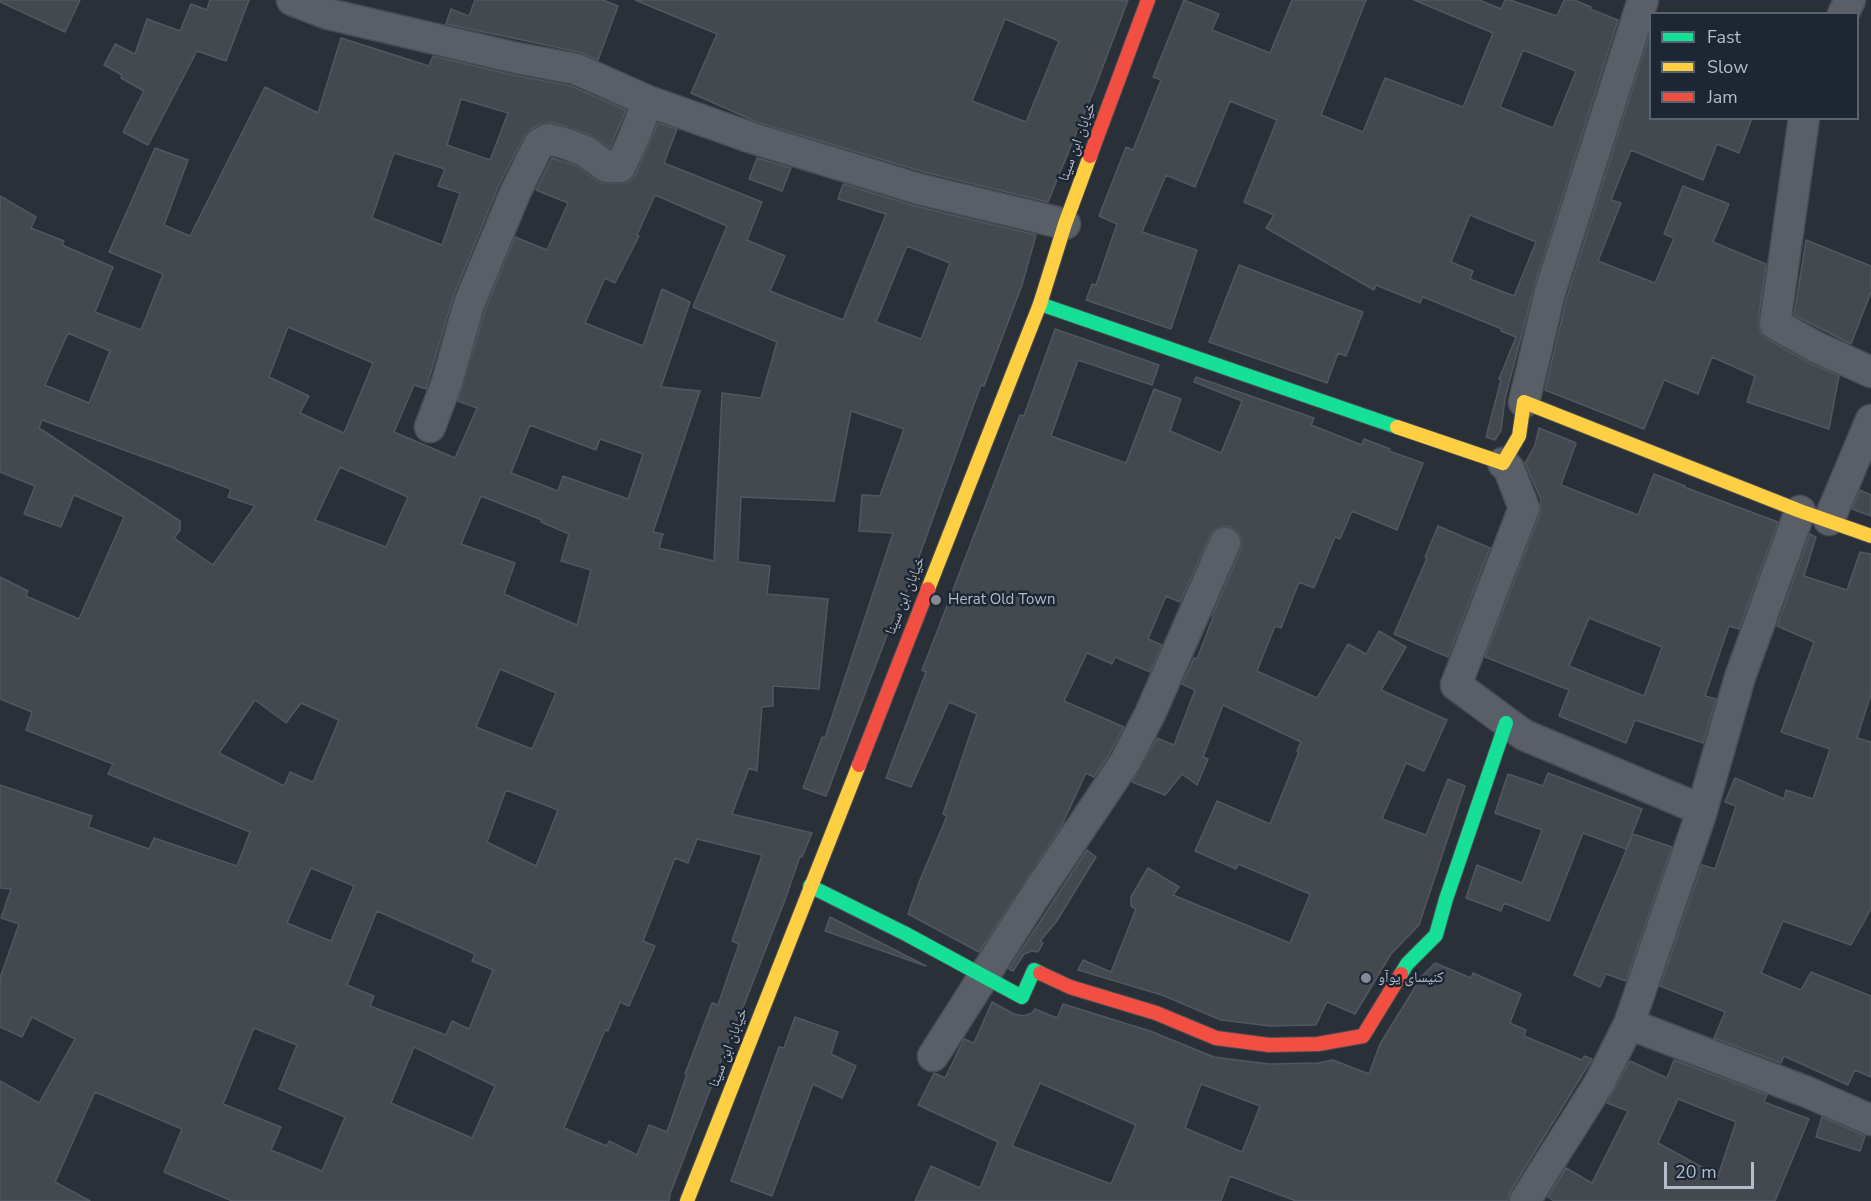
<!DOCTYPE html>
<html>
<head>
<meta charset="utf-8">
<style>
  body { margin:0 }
  #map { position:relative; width:1871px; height:1201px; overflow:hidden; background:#2a3038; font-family:"Nunito Sans",sans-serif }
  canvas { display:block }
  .legend { position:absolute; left:1649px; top:12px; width:210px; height:108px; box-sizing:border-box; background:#1d2633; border:2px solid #59626f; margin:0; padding:8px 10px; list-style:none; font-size:18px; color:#b4bcc9 }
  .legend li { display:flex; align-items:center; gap:12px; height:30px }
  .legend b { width:30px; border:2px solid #59626f }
  .scale { position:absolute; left:1664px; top:1162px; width:90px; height:27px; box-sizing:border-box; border:3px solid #b4bcc9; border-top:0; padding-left:8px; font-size:18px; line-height:21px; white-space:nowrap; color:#b4bcc9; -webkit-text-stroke:4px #1d2633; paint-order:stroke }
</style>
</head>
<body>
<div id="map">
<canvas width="1871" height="1201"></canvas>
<ul class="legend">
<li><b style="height:8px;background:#16e098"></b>Fast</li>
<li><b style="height:8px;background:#ffcf43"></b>Slow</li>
<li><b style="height:8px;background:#f24e42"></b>Jam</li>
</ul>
<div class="scale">20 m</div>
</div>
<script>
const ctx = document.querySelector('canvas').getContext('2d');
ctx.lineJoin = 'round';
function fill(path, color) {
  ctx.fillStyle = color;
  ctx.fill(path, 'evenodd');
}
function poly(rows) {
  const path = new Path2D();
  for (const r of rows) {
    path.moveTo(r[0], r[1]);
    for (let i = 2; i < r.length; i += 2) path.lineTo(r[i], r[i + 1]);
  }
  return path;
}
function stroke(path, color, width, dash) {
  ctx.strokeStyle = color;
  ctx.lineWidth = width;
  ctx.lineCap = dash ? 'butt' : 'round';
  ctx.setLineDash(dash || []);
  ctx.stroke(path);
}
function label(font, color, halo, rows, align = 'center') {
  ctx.font = font + ' "Nunito Sans","Noto Naskh Arabic",sans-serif';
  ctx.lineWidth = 5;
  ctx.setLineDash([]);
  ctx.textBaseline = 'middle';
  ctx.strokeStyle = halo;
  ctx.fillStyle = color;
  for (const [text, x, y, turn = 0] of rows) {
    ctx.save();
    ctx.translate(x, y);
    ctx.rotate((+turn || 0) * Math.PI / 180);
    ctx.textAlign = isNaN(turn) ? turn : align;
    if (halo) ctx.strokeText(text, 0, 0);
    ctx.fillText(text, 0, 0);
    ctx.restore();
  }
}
const building = poly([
  [0,0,80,0,65,32,0,2,0,0],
  [210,0,249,0,226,61,197,51,148,145,123,132,144,91,121,78,122,75,104,65,115,44,135,54,147,19,180,31,191,4,207,10,210,0],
  [475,0,603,0,618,6,598,60,579,52,446,24,451,9,469,16,475,0],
  [635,0,1128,0,1096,85,1048,202,924,172,757,122,691,93,717,34,635,0],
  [1005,19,1059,41,1026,122,972,101,1005,19],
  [1184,0,1219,14,1212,30,1270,53,1292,0,1366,0,1321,115,1363,132,1385,78,1463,107,1493,33,1414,0,1479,0,1501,9,1505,0,1510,0,1557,16,1564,0,1574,0,1591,7,1590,9,1618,20,1534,287,1505,399,1501,430,1495,440,1486,437,1501,380,1499,379,1516,337,1501,331,1502,329,1423,297,1420,303,1376,285,1374,290,1266,228,1274,215,1244,202,1277,120,1230,101,1195,187,1166,175,1142,232,1197,250,1171,329,1086,300,1092,284,1096,285,1117,224,1099,216,1126,147,1133,150,1161,80,1153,77,1184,0],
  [1523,50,1576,71,1553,128,1500,107,1523,50],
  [1470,215,1536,242,1514,296,1470,279,1473,271,1451,262,1470,215],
  [1650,33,1650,118,1752,118,1739,153,1717,144,1703,180,1631,150,1611,200,1621,203,1598,261,1655,283,1674,238,1664,234,1683,186,1729,204,1713,242,1766,264,1758,322,1760,332,1767,339,1808,362,1839,376,1829,429,1747,402,1755,376,1712,357,1698,394,1664,380,1644,429,1545,390,1567,297,1650,33],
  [341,38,429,66,433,56,513,75,571,86,626,110,610,148,591,135,552,122,540,124,531,129,524,136,499,185,453,297,426,389,414,385,394,432,455,458,477,408,458,401,485,310,515,237,547,250,568,203,536,190,552,158,577,166,597,181,606,184,629,182,636,174,658,123,677,129,664,163,762,202,747,240,785,256,770,291,843,320,886,214,838,199,843,184,915,206,1036,235,1022,285,984,386,981,385,907,590,899,610,897,609,826,796,803,788,822,737,825,738,893,533,859,531,862,495,880,496,904,429,851,411,834,501,741,497,738,562,770,566,767,594,828,599,819,689,773,686,773,706,762,707,757,771,749,768,732,814,812,833,802,857,800,856,785,900,742,1010,741,1009,670,1194,669,1201,232,1201,164,1172,182,1129,95,1092,55,1182,90,1201,0,1201,0,1081,39,1103,75,1039,32,1017,22,1037,0,1027,0,978,19,924,1,918,11,889,0,888,0,785,92,816,88,827,149,849,154,838,237,866,250,832,108,774,113,764,26,730,32,712,0,699,0,577,28,591,26,596,79,619,124,517,74,495,61,527,24,514,35,486,0,472,0,196,36,217,31,228,64,241,62,245,113,267,95,312,141,330,163,274,109,252,155,148,188,160,164,225,190,236,265,87,318,113,341,38],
  [461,99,508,113,490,160,447,145,461,99],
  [394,153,445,169,438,186,460,193,442,245,372,218,394,153],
  [655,195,727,226,693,307,777,342,761,398,722,393,714,561,659,548,663,534,653,532,700,391,661,387,690,302,662,289,643,346,585,323,605,278,615,283,639,236,637,235,655,195],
  [907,246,950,263,921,339,876,322,907,246],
  [288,327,373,363,344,433,300,413,309,396,269,377,288,327],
  [68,333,110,351,89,403,45,385,68,333],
  [42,420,231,489,228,497,255,506,213,565,174,538,180,530,180,521,39,428,42,420],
  [530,425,596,450,600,439,643,454,628,499,563,476,558,491,511,473,530,425],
  [340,467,408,497,386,547,315,520,340,467],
  [481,496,542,520,541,522,569,534,561,561,591,570,577,625,504,594,515,563,461,544,481,496],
  [500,669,556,693,532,749,476,727,500,669],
  [255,700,286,723,301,703,339,720,313,782,290,772,284,786,219,753,255,700],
  [506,790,558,810,536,866,487,842,506,790],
  [697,839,762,855,732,941,739,944,718,1005,712,1003,685,1074,687,1074,667,1132,649,1125,637,1155,609,1141,607,1146,564,1128,605,1030,608,1031,620,1002,629,1006,655,946,643,941,675,858,688,863,697,839],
  [311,868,354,886,331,941,287,923,311,868],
  [377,911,475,954,472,961,493,970,469,1029,452,1021,446,1035,370,1006,374,996,347,985,377,911],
  [254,1028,297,1045,279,1089,345,1117,322,1171,271,1150,281,1127,223,1104,254,1028],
  [414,1047,495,1086,472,1138,391,1103,414,1047],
  [757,158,791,168,782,191,749,179,757,158],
  [1806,240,1871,266,1871,292,1851,344,1794,315,1806,240],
  [1239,265,1363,312,1346,356,1338,353,1327,383,1209,342,1239,265],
  [1055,329,1159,365,1152,385,1078,360,1051,436,1126,463,1154,389,1181,399,1170,431,1221,453,1242,401,1194,382,1196,377,1314,418,1311,425,1362,445,1364,439,1390,449,1389,451,1423,463,1397,530,1352,511,1340,539,1335,537,1314,588,1299,582,1281,628,1275,626,1257,671,1317,698,1348,644,1366,654,1379,631,1406,647,1381,690,1447,720,1424,771,1406,763,1382,819,1426,835,1448,779,1465,786,1419,925,1391,954,1355,1014,1327,1002,1316,1025,1270,1026,1221,1020,1162,995,1078,970,1083,960,1111,972,1136,909,1131,906,1131,897,1148,868,1179,887,1173,895,1290,943,1310,894,1238,864,1236,869,1195,851,1217,801,1270,824,1299,752,1297,751,1301,742,1223,705,1203,757,1208,759,1197,785,1182,774,1165,795,1132,782,1157,738,1174,745,1195,690,1182,684,1194,658,1197,659,1213,617,1212,616,1241,549,1242,542,1239,533,1231,527,1223,526,1214,530,1210,536,1180,602,1166,596,1148,639,1162,645,1150,672,1115,657,1112,664,1087,653,1064,701,1124,727,1110,753,1094,777,1086,773,1061,827,979,952,908,914,920,880,947,816,943,814,977,714,949,702,911,787,886,778,926,672,922,670,940,624,1020,415,1024,416,1055,329],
  [1539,428,1576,443,1561,485,1638,515,1654,474,1685,486,1684,487,1778,522,1739,629,1729,626,1705,696,1716,699,1703,743,1635,720,1626,743,1559,716,1569,690,1485,657,1540,514,1541,500,1525,463,1535,445,1539,428],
  [1589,618,1662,647,1644,696,1569,666,1589,618],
  [1860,490,1871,495,1871,516,1852,509,1860,490],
  [1438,526,1490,548,1448,657,1394,634,1427,558,1425,557,1438,526],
  [1810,534,1816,537,1804,576,1847,590,1860,552,1871,554,1871,694,1857,738,1871,742,1871,909,1851,945,1783,921,1761,973,1801,990,1811,972,1871,996,1871,1077,1855,1070,1848,1085,1784,1056,1781,1063,1714,1038,1725,1012,1660,986,1702,865,1715,869,1736,806,1725,802,1735,778,1784,799,1786,790,1813,799,1830,749,1781,732,1814,642,1777,626,1810,534],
  [1548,773,1642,809,1626,849,1583,833,1549,921,1504,903,1501,911,1466,898,1477,865,1522,883,1542,830,1495,813,1508,774,1543,786,1548,773],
  [1633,834,1672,847,1626,981,1606,974,1600,987,1574,975,1633,834],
  [1087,850,1096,857,1056,922,1040,941,1043,943,1038,952,1032,951,1024,954,1013,971,1009,969,1087,850],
  [830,917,897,951,926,966,825,931,830,917],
  [1435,963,1471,978,1473,973,1521,994,1510,1023,1526,1030,1524,1036,1582,1060,1584,1056,1592,1059,1510,1192,1508,1201,1296,1201,1230,1176,1221,1201,915,1201,931,1166,980,1188,998,1142,918,1105,934,1073,945,1078,964,1039,974,1043,992,1002,1014,1014,1024,1016,1032,1013,1035,1009,1057,1018,1063,1004,1150,1031,1214,1057,1269,1064,1318,1063,1333,1060,1369,1074,1380,1044,1422,976,1435,963],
  [1040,1083,1136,1125,1111,1184,1012,1146,1040,1083],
  [1201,1084,1260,1106,1242,1152,1185,1128,1201,1084],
  [795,1017,838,1032,831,1054,856,1066,842,1098,813,1084,772,1196,731,1181,779,1047,784,1048,795,1017],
  [1674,1060,1767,1095,1764,1102,1809,1119,1775,1201,1554,1201,1548,1197,1566,1168,1592,1183,1628,1111,1607,1103,1630,1061,1667,1078,1674,1060],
  [1678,1099,1736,1122,1718,1176,1658,1143,1678,1099],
  [1822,1117,1865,1136,1860,1151,1816,1137,1822,1117]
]);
fill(building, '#444950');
stroke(building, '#52575f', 1.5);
const street = poly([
  [292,0,328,14,517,58,576,69,648,101,752,138,919,189,1065,224],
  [1843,14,1850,0],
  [1804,118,1775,324,1816,347,1871,372],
  [1524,402,1550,292,1643,0],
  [430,427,447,382,469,304,515,193,539,144,548,139,564,143,585,151,607,167,620,167,632,142,648,101],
  [1503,463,1509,469,1524,508,1456,685,1524,735,1702,810],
  [1829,520,1871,420],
  [1629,1024,1807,1092,1871,1120],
  [933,1056,1033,899,1125,762,1150,714,1225,543],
  [1525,1201,1600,1082,1629,1024,1700,817,1740,677,1800,511]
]);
const fast = poly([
  [1040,304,1397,427],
  [810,886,906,934,1022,997,1034,970,1040,973],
  [1401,974,1407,964,1436,935,1446,899,1506,723]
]);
const slow = poly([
  [1397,427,1503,463,1519,436,1524,402,1800,511,1871,536],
  [928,589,1040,304,1065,224,1090,156],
  [687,1201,859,765]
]);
const jam = poly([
  [1090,156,1148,0],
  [859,765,928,589],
  [1040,973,1070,987,1156,1013,1216,1038,1269,1045,1318,1044,1363,1036,1401,974]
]);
stroke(street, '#484c53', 33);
stroke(fast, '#484c53', 16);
stroke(slow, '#484c53', 16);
stroke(jam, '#484c53', 16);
stroke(street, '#5a5e66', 30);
stroke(fast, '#16e098', 14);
stroke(slow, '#ffcf43', 14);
stroke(jam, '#f24e42', 14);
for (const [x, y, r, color] of [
  [936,600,6,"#848b96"],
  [1366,978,6,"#848b96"]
]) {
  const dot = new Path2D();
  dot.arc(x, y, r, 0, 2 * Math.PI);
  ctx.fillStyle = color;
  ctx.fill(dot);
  stroke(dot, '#1d2633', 2);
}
label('15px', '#b4bcc9', '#1d2633', [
  ["خیابان ابن سینا",1078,142,-70],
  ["خیابان ابن سینا",906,596,-68],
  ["خیابان ابن سینا",729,1048,-69]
]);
label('15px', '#b4bcc9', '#1d2633', [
  ["Herat Old Town",948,600],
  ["کنیسای یوآو",1378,978]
], 'left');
</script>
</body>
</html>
